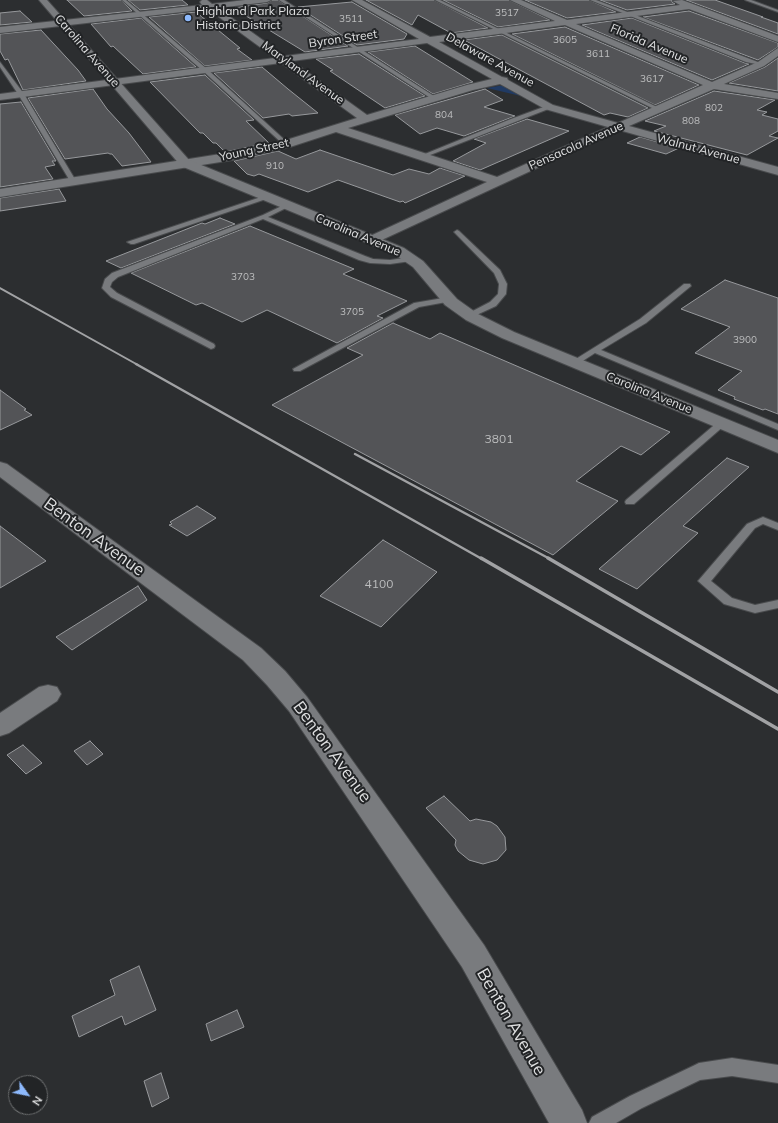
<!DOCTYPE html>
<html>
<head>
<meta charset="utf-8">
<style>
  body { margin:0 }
  #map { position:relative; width:778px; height:1123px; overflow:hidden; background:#2c2e30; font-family:Mulish,sans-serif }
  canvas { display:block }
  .north { position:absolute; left:8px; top:1075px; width:40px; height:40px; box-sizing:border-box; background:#222426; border:1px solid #6e7071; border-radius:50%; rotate:123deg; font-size:11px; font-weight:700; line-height:16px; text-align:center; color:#e0e1e2 }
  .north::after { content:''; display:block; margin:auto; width:14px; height:18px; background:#8db9fc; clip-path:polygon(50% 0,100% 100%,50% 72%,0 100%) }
</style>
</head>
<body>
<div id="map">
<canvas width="778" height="1123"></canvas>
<div class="north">N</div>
</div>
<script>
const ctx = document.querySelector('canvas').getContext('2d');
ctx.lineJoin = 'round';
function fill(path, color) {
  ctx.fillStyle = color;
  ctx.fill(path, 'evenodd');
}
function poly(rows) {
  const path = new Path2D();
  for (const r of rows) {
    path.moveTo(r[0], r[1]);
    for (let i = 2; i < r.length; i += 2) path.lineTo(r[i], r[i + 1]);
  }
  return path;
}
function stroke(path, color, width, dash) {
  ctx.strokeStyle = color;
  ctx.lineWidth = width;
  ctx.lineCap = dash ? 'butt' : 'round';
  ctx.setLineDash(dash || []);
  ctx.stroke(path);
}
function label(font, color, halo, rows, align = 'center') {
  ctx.font = font + ' Mulish,sans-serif';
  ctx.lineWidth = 4;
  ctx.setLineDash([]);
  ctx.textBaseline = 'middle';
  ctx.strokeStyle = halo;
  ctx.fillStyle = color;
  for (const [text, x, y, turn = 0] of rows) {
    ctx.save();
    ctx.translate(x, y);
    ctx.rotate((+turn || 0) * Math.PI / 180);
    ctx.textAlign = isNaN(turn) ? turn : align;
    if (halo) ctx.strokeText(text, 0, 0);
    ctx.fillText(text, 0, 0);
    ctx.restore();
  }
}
fill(poly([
  [504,85,525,97,487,88]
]), '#203a63');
const building = poly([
  [67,0,121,0,132,11,84,16,67,0],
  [128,0,182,0,188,5,140,10,128,0],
  [272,0,278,0,348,46,305,52,233,8,267,3,272,0],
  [366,0,434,0,488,28,451,33,418,15,412,25,366,0],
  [443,0,509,0,550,20,498,27,443,0],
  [525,0,589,0,616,12,567,18,525,0],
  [600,0,672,0,672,2,675,4,627,10,600,0],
  [686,0,715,0,763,17,761,17,778,23,778,34,686,0],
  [352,2,407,34,404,39,357,45,298,7,352,2],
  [20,11,32,22,0,25,0,13,20,11],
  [689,11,778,43,778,47,758,60,643,17,689,11],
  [196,12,240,48,237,49,252,60,205,66,149,17,196,12],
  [141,18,196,67,143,74,113,46,111,47,91,24,141,18],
  [632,18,745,63,749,64,712,80,582,25,632,18],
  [565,27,699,85,655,105,512,34,565,27],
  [41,30,78,70,86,81,23,90,8,59,5,60,0,51,0,34,41,30],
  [502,35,648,108,628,117,610,113,604,115,464,40,502,35],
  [415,46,473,82,433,94,368,52,415,46],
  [359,54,425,96,385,108,330,71,333,70,316,59,359,54],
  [778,58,778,91,729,83,765,67,778,58],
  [262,67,288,89,318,113,292,116,289,114,263,118,214,73,262,67],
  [205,75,254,120,246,121,269,143,225,152,216,143,213,143,203,133,200,133,150,82,205,75],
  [93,89,107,109,129,133,151,162,122,166,112,154,110,154,108,153,65,159,28,98,93,89],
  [485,89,503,100,484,107,515,116,464,136,437,128,420,134,395,115,485,89],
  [714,91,775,100,757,110,767,112,762,115,778,119,778,131,769,136,778,138,747,155,654,131,666,126,645,121,714,91],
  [21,102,56,161,52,161,55,165,45,167,53,179,0,187,0,104,21,102],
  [527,119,569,131,480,170,453,161,486,143,474,139,527,119],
  [640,137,679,148,666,154,627,143,640,137],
  [320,150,393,175,409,169,429,174,440,168,465,176,405,203,403,201,400,202,338,180,308,192,259,174,254,176,247,174,234,161,278,151,296,159,320,150],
  [59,189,66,201,0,211,0,198,59,189],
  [220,218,235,224,121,268,106,261,202,223,205,224,220,218],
  [250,226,354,269,343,274,407,301,377,316,383,318,337,343,267,310,242,322,202,303,196,305,131,273,250,226],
  [725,280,778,298,778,414,765,409,763,410,734,399,735,397,718,390,742,371,695,353,730,327,681,309,725,280],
  [393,323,430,339,440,333,670,432,641,455,621,446,576,481,618,501,553,555,272,405,363,355,347,348,393,323],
  [0,390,26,409,24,410,32,415,0,430,0,390],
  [727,458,749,467,683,526,698,533,637,589,599,569,727,458],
  [197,506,216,518,187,536,169,525,172,524,170,522,197,506],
  [0,526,46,561,0,588,0,526],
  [383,540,437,572,381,627,320,596,383,540],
  [138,586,147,600,72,650,56,637,138,586],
  [90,741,103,754,87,765,74,751,90,741],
  [23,745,42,763,26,774,7,755,23,745],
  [444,796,470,821,476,819,491,822,497,826,505,837,506,850,497,860,483,864,469,860,458,851,455,845,456,840,426,808,444,796],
  [139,966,156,1010,125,1025,122,1016,79,1037,72,1016,115,995,110,980,139,966],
  [237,1010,244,1027,211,1041,206,1024,237,1010],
  [161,1073,169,1098,152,1107,144,1081,161,1073]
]);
fill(building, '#535457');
stroke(building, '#97999c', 1);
const lane = poly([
  [122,0,126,0,207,69,288,143,288,145,284,145,203,71,122,0],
  [279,0,284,0,437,98,432,99,279,0],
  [435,0,440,0,661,109,656,110,435,0],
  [590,0,596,0,763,64,761,65,746,62,590,0],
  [745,0,751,0,778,10,778,12,745,0],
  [0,62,24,94,76,181,75,182,70,181,18,94,0,67,0,62],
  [549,105,552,107,551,108,425,157,420,156,511,119,549,105],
  [267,195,270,197,269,198,134,244,131,244,127,242,267,195],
  [288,203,291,205,290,206,268,217,365,256,373,259,390,260,411,257,415,259,411,261,390,264,370,263,359,260,263,219,118,277,112,282,110,287,117,293,214,344,215,346,214,348,211,349,111,297,102,288,105,279,112,273,263,215,288,203],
  [457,230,459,231,500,270,507,284,506,294,496,306,470,318,466,316,467,314,490,302,498,294,499,284,494,273,455,233,454,232,457,230],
  [684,284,690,284,691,286,646,323,601,350,778,424,778,430,595,353,578,364,575,365,571,362,640,319,684,284],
  [449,297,453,299,452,301,419,307,300,371,294,371,293,369,414,303,449,297],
  [722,420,727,423,725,425,634,504,626,504,625,502,626,500,719,421,722,420],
  [763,517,778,523,778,530,763,524,755,528,711,581,732,598,755,605,778,600,778,608,755,613,724,604,698,581,747,524,763,517],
  [732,1058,778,1065,778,1083,732,1076,700,1080,642,1108,616,1123,589,1123,592,1117,630,1096,693,1066,699,1063,732,1058]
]);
const street = poly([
  [202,0,207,0,212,4,245,0,271,0,267,2,218,8,285,56,419,39,352,0,362,0,430,37,555,21,510,0,521,0,567,20,680,5,673,1,682,0,778,36,778,42,689,9,576,24,712,82,758,62,778,48,778,56,764,66,724,84,778,93,778,99,714,89,629,126,778,167,778,175,619,130,373,244,368,243,366,240,368,237,487,182,336,132,290,147,233,160,0,197,0,189,233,152,283,141,357,118,281,63,0,100,0,94,275,58,208,9,0,33,0,27,202,5,200,2,202,0],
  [565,25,703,85,618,123,553,105,508,80,507,78,502,77,439,42,565,25],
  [427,43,492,79,467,85,367,115,292,61,427,43],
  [500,84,545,109,608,127,497,177,348,128,473,90,500,84],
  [0,462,7,464,261,648,285,671,307,697,484,945,582,1110,587,1123,549,1123,462,967,289,711,267,685,243,660,0,477,0,462],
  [48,685,57,687,61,694,57,701,9,733,0,736,0,713,39,687,48,685]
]);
const secondary = poly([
  [39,0,47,0,189,160,404,248,423,261,457,299,478,314,514,332,778,440,778,453,502,338,466,320,445,305,413,267,394,254,181,166,39,0]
]);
stroke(lane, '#494b4d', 2);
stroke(street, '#494b4d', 2);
stroke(secondary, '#494b4d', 2);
fill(lane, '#797b7e');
fill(street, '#797b7e');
fill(secondary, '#797b7e');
stroke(poly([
  [0,288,138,365]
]), '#a1a2a4', 2);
stroke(poly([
  [136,364,482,559],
  [355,454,550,559]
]), '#a1a2a4', 2.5);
stroke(poly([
  [481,558,778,729],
  [548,558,778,692]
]), '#a1a2a4', 3.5);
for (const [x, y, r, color] of [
  [188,18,4,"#8db9fc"]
]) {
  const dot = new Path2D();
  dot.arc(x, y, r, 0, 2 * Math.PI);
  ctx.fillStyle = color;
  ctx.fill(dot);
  stroke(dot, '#222426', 1.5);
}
label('10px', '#bdbebf', null, [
  ["3517",507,13],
  ["3511",351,19],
  ["3605",565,40],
  ["3611",598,54],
  ["3617",652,79],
  ["802",714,108],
  ["804",444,115],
  ["808",691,121],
  ["910",275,166],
  ["3703",243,277],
  ["3705",352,312],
  ["3900",745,340]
]);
label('12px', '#e0e1e2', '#222426', [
  ["Highland Park Plaza",196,11],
  ["Historic District",196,25]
], 'left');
label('12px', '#e0e1e2', '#222426', [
  ["Byron Street",343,39,-8],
  ["Florida Avenue",649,44,23],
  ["Carolina Avenue",87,51,49],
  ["Delaware Avenue",490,60,29],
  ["Maryland Avenue",303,73,36],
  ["Pensacola Avenue",576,146,-24],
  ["Walnut Avenue",698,149,15],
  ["Young Street",254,150,-12],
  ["Carolina Avenue",358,235,23],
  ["Carolina Avenue",649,393,22]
]);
label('12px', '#bdbebf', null, [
  ["3801",499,439],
  ["4100",379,584]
]);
label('17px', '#e0e1e2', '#222426', [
  ["Benton Avenue",94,537,36],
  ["Benton Avenue",332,752,54],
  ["Benton Avenue",511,1022,60]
]);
</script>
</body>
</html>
